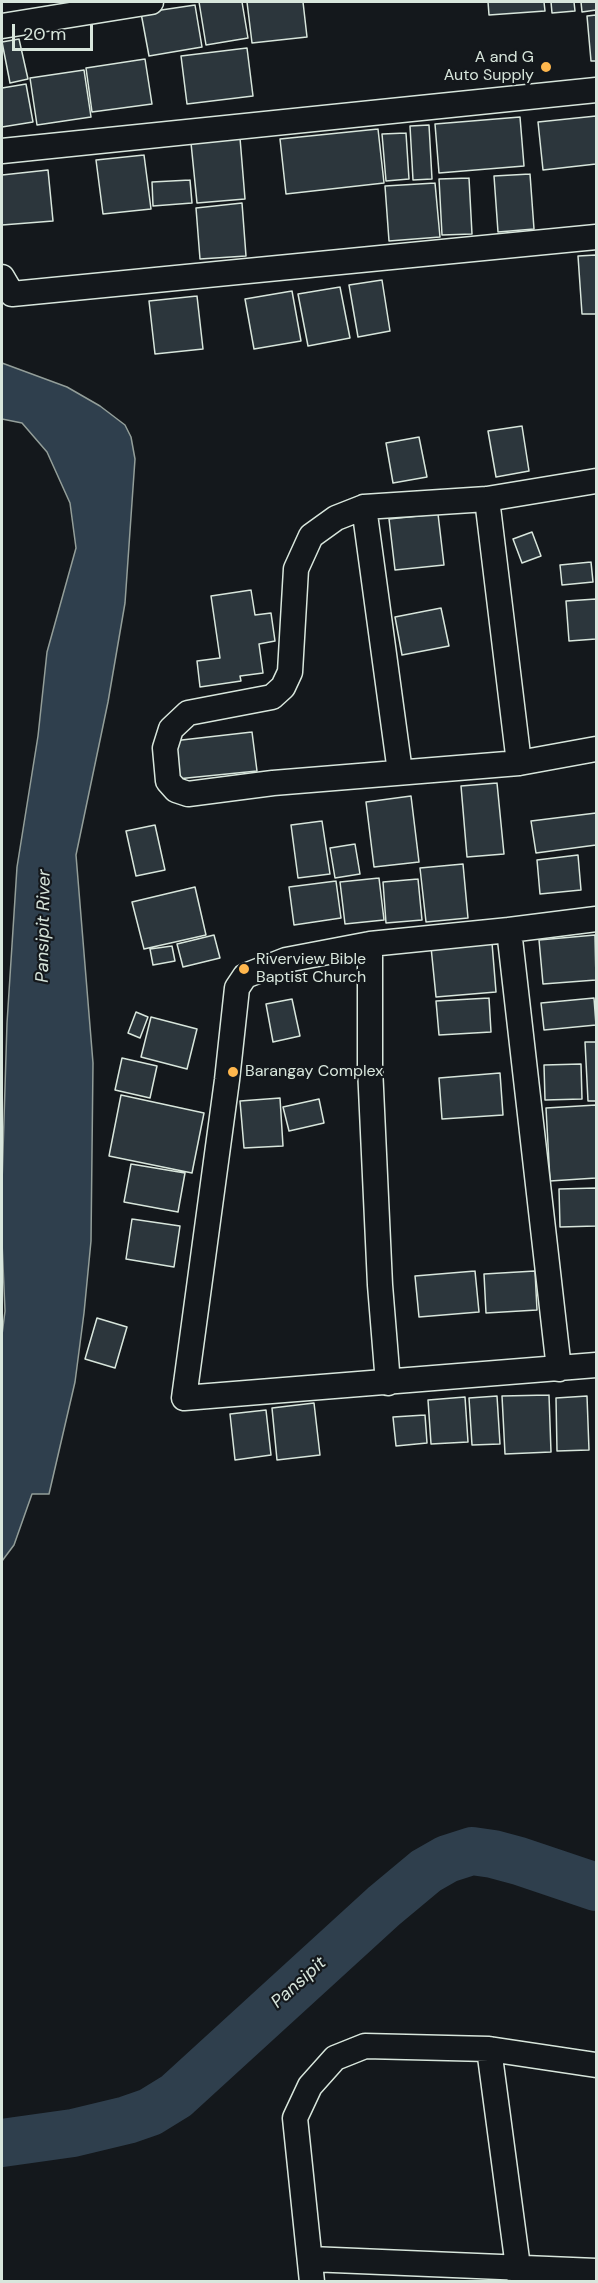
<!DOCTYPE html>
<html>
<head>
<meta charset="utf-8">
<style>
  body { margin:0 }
  #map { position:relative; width:598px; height:2283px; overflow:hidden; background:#14181c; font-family:"DM Sans",sans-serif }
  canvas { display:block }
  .frame { position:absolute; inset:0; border:3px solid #d8e6dc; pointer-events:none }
  .scale { position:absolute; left:12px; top:24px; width:81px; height:27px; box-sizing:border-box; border:3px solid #d8e6dc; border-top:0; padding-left:8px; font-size:18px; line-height:21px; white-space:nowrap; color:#d8e6dc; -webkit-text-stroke:4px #14181c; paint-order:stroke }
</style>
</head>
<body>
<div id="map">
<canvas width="598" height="2283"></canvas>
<div class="frame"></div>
<div class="scale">20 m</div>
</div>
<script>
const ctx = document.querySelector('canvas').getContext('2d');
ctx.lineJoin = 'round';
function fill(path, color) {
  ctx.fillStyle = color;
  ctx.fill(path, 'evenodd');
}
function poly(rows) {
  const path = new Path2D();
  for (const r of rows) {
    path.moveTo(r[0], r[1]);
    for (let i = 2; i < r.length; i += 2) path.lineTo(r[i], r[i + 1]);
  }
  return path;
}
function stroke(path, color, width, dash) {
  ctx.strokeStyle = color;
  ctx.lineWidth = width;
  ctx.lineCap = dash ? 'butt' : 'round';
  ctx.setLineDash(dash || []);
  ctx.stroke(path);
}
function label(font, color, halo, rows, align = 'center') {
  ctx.font = font + ' "DM Sans",sans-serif';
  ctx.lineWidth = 4.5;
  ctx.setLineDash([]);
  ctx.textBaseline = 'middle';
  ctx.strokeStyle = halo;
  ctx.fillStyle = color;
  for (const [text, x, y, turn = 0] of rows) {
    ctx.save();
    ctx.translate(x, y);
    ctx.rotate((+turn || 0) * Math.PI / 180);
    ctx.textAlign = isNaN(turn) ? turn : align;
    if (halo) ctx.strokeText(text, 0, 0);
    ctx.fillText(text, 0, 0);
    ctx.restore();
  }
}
const water = poly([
  [2,363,67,387,100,406,125,425,131,437,135,459,125,603,108,702,76,855,93,1063,91,1241,84,1313,75,1382,49,1494,32,1494,14,1545,2,1561,2,1335,5,1311,2,1242,2,1183,7,1023,17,867,38,736,47,652,76,548,70,503,47,452,22,423,2,419,2,363]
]);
fill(water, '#2f3f4d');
stroke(water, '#939e99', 1.5);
stroke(poly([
  [2,2143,73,2133,127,2120,150,2112,176,2096,384,1906,426,1871,447,1859,472,1851,493,1854,519,1861,596,1887]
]), '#2f3f4d', 48);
const building = poly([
  [199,2,242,2,248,38,206,45,199,2],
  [247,2,303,2,307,37,252,43,247,2],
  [488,2,544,2,545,11,489,15,488,2],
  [551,2,574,2,575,11,552,13,551,2],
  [581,2,596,2,596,10,582,12,581,2],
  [195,5,202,47,149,56,141,13,195,5],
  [596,15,596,61,591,61,587,16,596,15],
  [19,39,28,79,10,83,2,42,19,39],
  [247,48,253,96,187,104,181,56,247,48],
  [145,59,152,104,92,112,86,68,145,59],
  [84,70,91,117,37,125,30,78,84,70],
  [26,84,33,122,2,127,2,88,26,84],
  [596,116,596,164,543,170,538,122,596,116],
  [520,117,524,166,439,173,435,124,520,117],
  [429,125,432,179,413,180,410,126,429,125],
  [378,129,384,183,286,194,280,139,378,129],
  [406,133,409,179,386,181,382,134,406,133],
  [240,138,245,199,197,203,191,143,240,138],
  [144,155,151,209,103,214,96,160,144,155],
  [48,170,53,221,2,225,2,175,48,170],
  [530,174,534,229,498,232,494,176,530,174],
  [469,178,472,234,442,235,439,179,469,178],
  [190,180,192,203,153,206,152,182,190,180],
  [435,183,440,237,389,241,385,186,435,183],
  [242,203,246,256,200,259,196,208,242,203],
  [596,255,596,314,582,314,578,256,596,255],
  [382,280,390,331,358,337,349,285,382,280],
  [340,287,350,338,308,346,298,294,340,287],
  [292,291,301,341,254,349,245,299,292,291],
  [197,296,203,349,155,354,149,301,197,296],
  [522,426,529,471,496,477,488,431,522,426],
  [419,437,427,477,393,483,386,443,419,437],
  [438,514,444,565,395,570,389,519,438,514],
  [532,532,541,556,522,563,513,539,532,532],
  [591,562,593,582,562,585,560,565,591,562],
  [251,590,255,615,271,613,275,641,259,644,263,673,240,676,241,681,200,687,197,661,220,658,211,596,251,590],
  [596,599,596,639,569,641,566,601,596,599],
  [441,608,449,646,402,655,395,617,441,608],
  [252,732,257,771,177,779,173,741,252,732],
  [497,783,504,854,467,857,461,786,497,783],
  [411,796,419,862,374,867,366,802,411,796],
  [596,813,596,845,536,853,531,821,596,813],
  [322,821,330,874,298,878,291,825,322,821],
  [155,825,165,870,136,876,126,831,155,825],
  [355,844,360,874,335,878,330,848,355,844],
  [578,855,581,890,540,894,537,860,578,855],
  [463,864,468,918,426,922,420,868,463,864],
  [379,878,384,920,345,924,340,882,379,878],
  [418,879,422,920,386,923,383,882,418,879],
  [336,881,341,918,294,925,289,887,336,881],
  [195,887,206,935,144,949,132,902,195,887],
  [214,935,220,958,183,967,177,944,214,935],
  [595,935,596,980,543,984,539,940,595,935],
  [492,943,496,992,436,997,431,947,492,943],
  [172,946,175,961,153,965,150,949,172,946],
  [489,998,491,1032,439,1035,436,1001,489,998],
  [594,998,596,1025,544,1030,541,1003,594,998],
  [292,999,300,1036,273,1042,266,1004,292,999],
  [136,1012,148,1017,140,1038,128,1033,136,1012],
  [151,1017,197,1029,187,1069,141,1057,151,1017],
  [585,1042,596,1042,596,1101,588,1101,585,1042],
  [122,1058,157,1066,150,1098,115,1090,122,1058],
  [581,1064,582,1099,545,1100,544,1065,581,1064],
  [500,1073,503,1115,442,1119,439,1078,500,1073],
  [121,1095,204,1113,192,1173,109,1156,121,1095],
  [280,1098,283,1146,244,1148,240,1101,280,1098],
  [319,1099,324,1123,289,1131,283,1107,319,1099],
  [596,1105,596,1178,550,1181,546,1108,596,1105],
  [131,1164,185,1173,178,1212,124,1202,131,1164],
  [596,1188,596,1226,560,1227,559,1189,596,1188],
  [132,1219,180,1226,174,1267,126,1259,132,1219],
  [475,1271,479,1312,419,1317,415,1276,475,1271],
  [535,1271,537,1310,486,1313,484,1274,535,1271],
  [97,1318,127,1327,115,1368,85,1359,97,1318],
  [549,1395,551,1452,505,1454,502,1396,549,1395],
  [497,1396,500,1444,472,1445,469,1398,497,1396],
  [587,1396,589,1450,557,1451,556,1398,587,1396],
  [465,1397,468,1442,431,1444,428,1400,465,1397],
  [314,1403,320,1455,277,1460,272,1408,314,1403],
  [266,1410,271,1455,235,1460,230,1414,266,1410],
  [425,1415,427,1443,396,1446,393,1417,425,1415]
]);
fill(building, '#2c363c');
stroke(building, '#d8e6dc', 1.5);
const street = poly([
  [2,26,151,2],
  [2,151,596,90],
  [2,277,12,294,596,237],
  [487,499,519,763],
  [364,507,336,518,311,536,296,569,290,672,283,687,272,697,188,713,171,729,165,748,168,781,176,790,188,794,273,783,519,763,596,749],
  [400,772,364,507,487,499,596,481],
  [370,944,286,960,245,976,237,988,227,1080,184,1398,596,1365],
  [559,1369,509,930,596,919],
  [388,1383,380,1285,370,1067,370,944,509,930],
  [489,2049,520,2282],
  [310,2259,596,2271],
  [312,2282,295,2118,310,2086,335,2058,365,2046,489,2049,596,2065]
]);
stroke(street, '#d8e6dc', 27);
stroke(street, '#14181c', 24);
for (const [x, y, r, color] of [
  [546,67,6,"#ffb74d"],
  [244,969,6,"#ffb74d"],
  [233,1072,6,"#ffb74d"]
]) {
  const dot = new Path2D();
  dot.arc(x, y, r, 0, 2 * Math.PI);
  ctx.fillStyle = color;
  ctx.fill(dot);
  stroke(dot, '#14181c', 2);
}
label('16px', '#d8e6dc', '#14181c', [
  ["A and G",534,58,"right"],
  ["Auto Supply",534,76,"right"],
  ["Riverview Bible",256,960],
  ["Baptist Church",256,978],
  ["Barangay Complex",245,1072]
], 'left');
label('italic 18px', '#d8e6dc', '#14181c', [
  ["Pansipit River",44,926,-89],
  ["Pansipit",299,1983,-42]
]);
</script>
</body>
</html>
